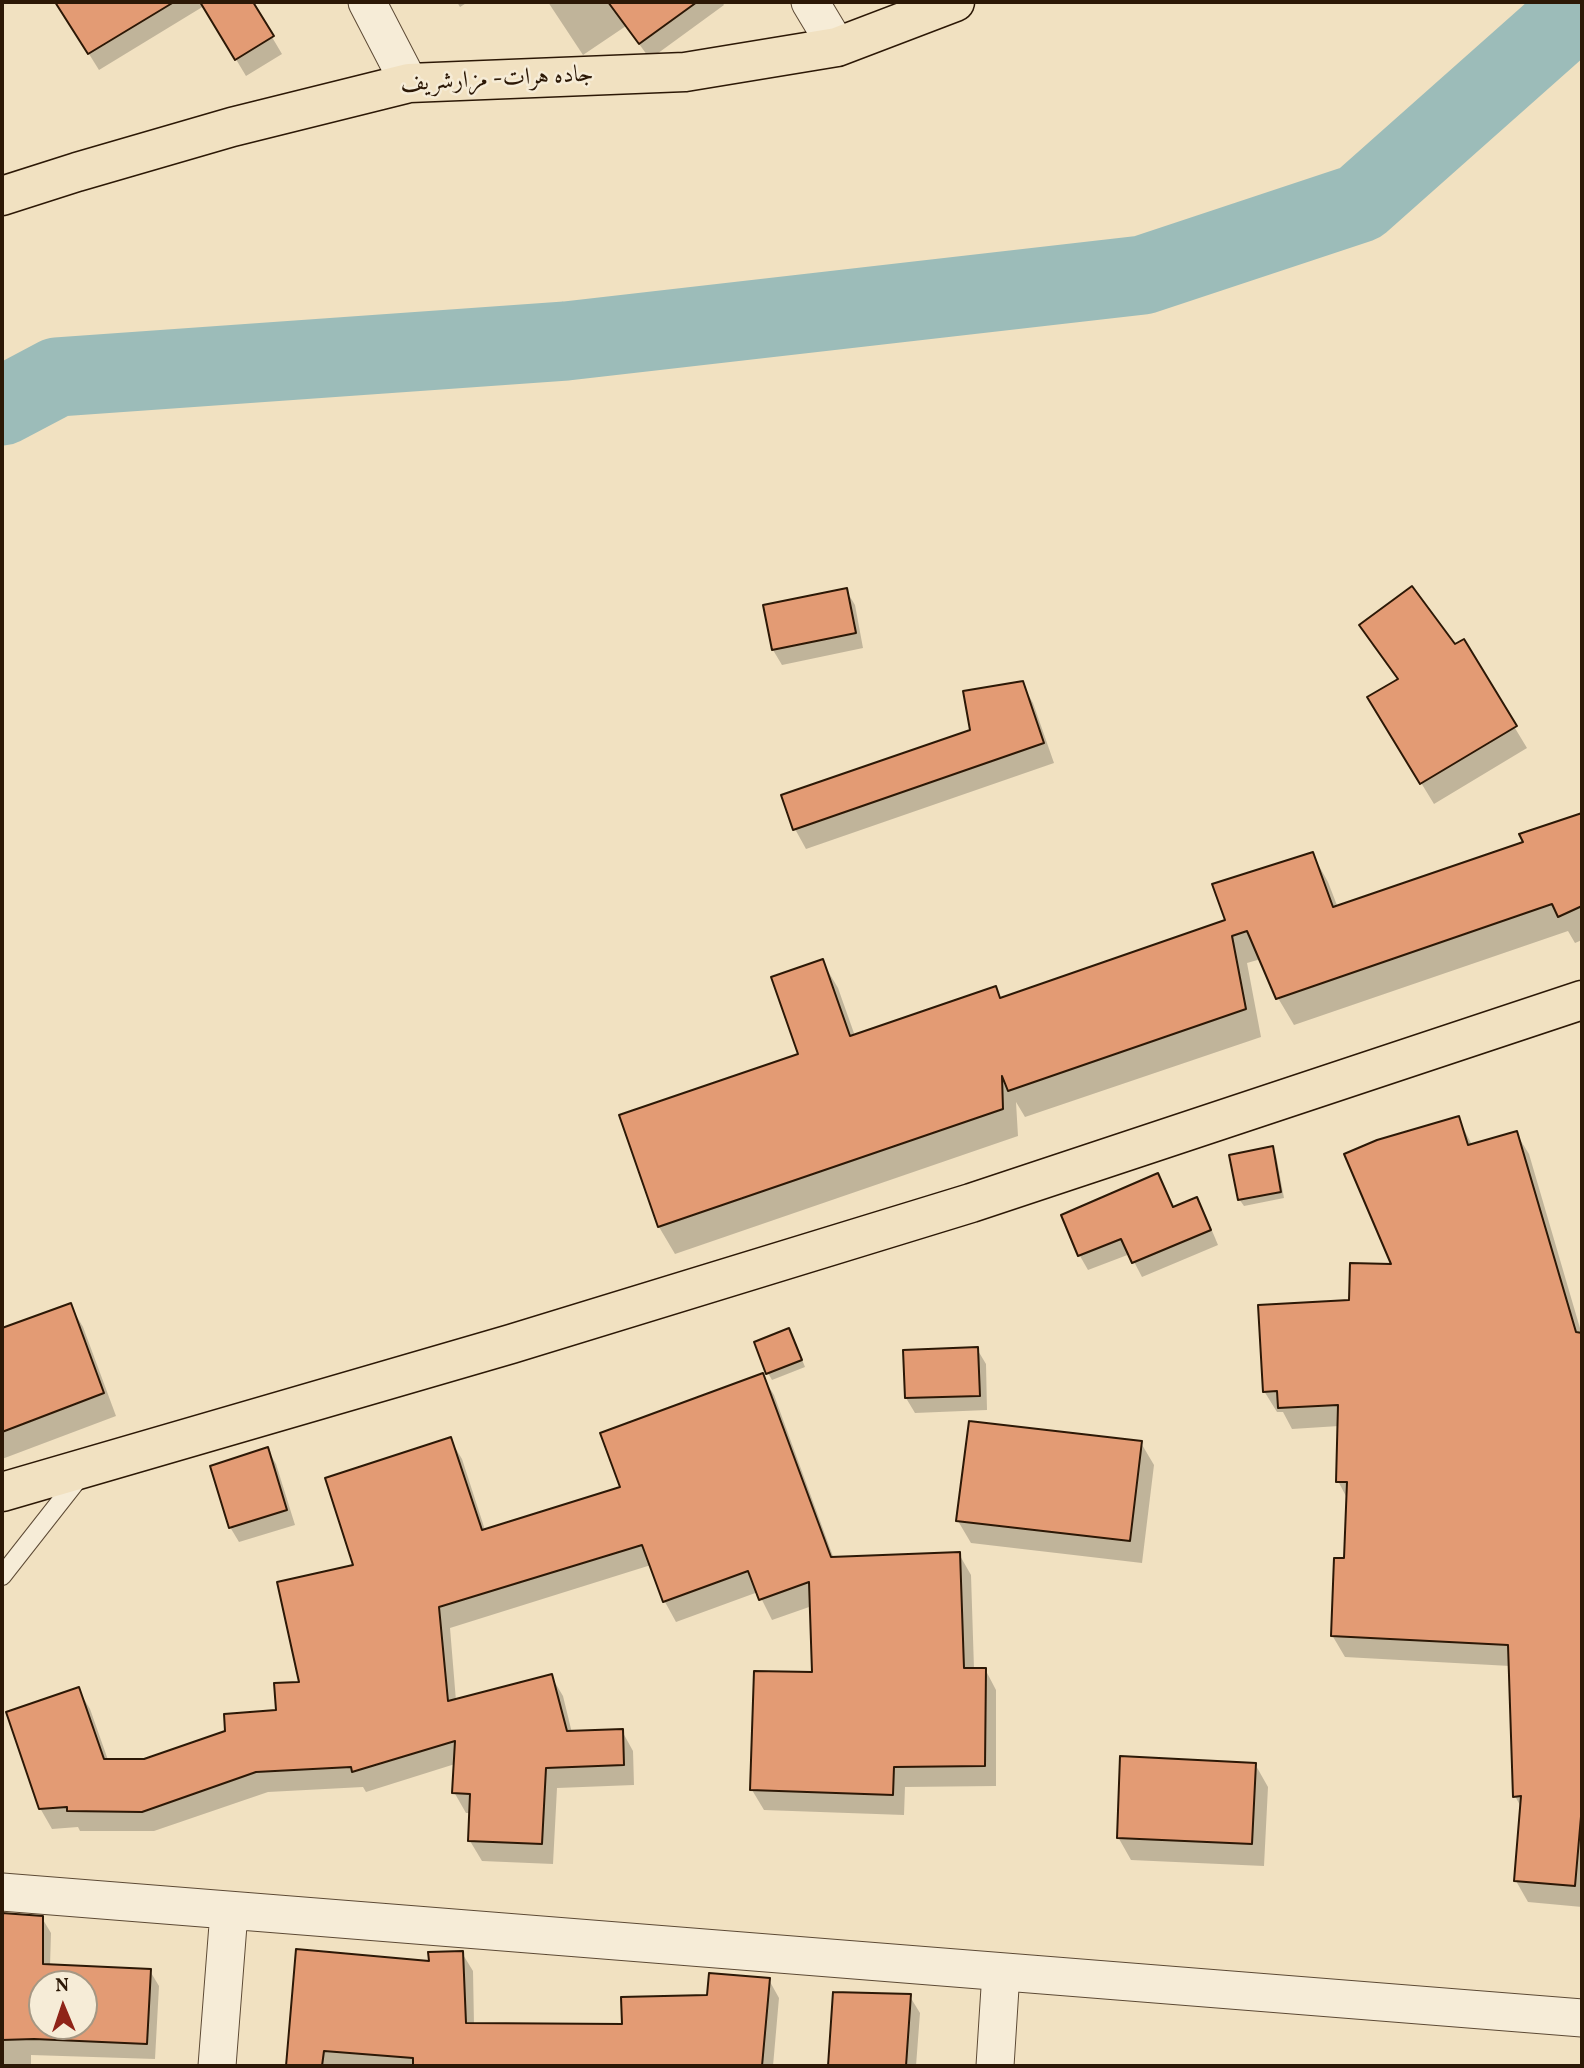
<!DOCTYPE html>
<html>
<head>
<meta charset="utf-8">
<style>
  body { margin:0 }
  #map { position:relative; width:1584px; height:2068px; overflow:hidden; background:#f1e1c1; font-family:Vollkorn,serif }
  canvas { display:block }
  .frame { position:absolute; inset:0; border:4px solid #2c1806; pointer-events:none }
  .north { position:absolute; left:28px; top:1970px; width:70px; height:70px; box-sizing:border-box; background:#f6ecd7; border:2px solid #a59783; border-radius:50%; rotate:358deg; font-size:19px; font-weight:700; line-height:28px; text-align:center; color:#2c1806 }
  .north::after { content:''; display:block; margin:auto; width:24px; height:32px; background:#8f2418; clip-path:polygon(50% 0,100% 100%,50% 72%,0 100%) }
</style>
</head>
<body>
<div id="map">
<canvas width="1584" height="2068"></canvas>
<div class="frame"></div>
<div class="north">N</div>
</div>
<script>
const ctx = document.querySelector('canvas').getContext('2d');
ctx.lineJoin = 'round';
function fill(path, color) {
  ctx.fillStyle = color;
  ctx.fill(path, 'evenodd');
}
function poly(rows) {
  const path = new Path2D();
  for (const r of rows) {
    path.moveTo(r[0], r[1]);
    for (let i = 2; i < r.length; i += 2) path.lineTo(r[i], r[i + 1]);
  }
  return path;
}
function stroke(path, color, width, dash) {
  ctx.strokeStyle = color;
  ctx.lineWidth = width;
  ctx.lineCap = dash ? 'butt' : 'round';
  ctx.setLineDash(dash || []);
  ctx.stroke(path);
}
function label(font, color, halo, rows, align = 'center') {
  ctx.font = font + ' Vollkorn,Amiri,serif';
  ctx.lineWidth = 5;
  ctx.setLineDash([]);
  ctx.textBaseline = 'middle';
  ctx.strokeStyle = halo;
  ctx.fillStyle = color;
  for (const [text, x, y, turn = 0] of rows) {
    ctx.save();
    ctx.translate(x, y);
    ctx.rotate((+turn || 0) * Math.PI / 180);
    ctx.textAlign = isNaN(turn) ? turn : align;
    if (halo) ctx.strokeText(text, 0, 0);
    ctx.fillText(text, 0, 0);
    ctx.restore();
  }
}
fill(poly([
  [66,2,251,2,282,54,246,76,204,6,99,70,59,6],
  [457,2,468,2,460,7],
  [548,2,722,2,724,5,650,59,626,26,583,55],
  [846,590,855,605,863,648,782,665,773,650],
  [1361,625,1455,647,1463,642,1527,748,1434,804,1382,719,1399,681,1373,646],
  [1022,683,1033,703,1054,763,806,849,795,829,972,731],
  [1582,815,1582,940,1575,943,1568,931,1294,1025,1278,998,1261,959,1247,963,1261,1037,1025,1117,1016,1102,1018,1136,675,1254,659,1227,800,1055,822,961,838,988,855,1036,995,988,1001,999,1227,921,1313,855,1328,882,1338,908,1525,843,1521,835],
  [1458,1118,1472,1145,1516,1133,1529,1154,1582,1335,1582,1907,1528,1902,1516,1881,1522,1809,1515,1796,1510,1666,1345,1657,1332,1635,1346,1560,1348,1500,1338,1481,1339,1426,1292,1429,1283,1412,1277,1412,1264,1391,1350,1302,1394,1266],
  [1272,1148,1276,1155,1284,1198,1244,1206,1239,1199],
  [1157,1175,1174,1208,1196,1199,1205,1214,1218,1245,1142,1277,1130,1254,1088,1270,1080,1256,1063,1216],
  [70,1305,83,1327,116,1416,2,1459,2,1330],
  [793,1337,805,1367,772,1380,768,1373],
  [977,1349,986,1364,987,1410,915,1413,906,1398],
  [762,1375,774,1395,834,1559,959,1554,971,1575,974,1669,985,1669,996,1690,996,1786,905,1787,904,1815,764,1810,752,1790,814,1674,812,1606,772,1620,758,1592,676,1622,665,1602,651,1565,450,1628,456,1701,551,1676,563,1696,572,1733,622,1731,633,1751,634,1785,557,1788,553,1864,482,1861,470,1841,471,1813,466,1813,454,1792,455,1764,366,1792,363,1787,268,1792,154,1831,80,1831,78,1827,52,1829,40,1808,78,1689,90,1709,108,1760,144,1761,227,1732,278,1711,301,1683,356,1567,450,1439,462,1459,485,1530,623,1488],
  [1141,1443,1154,1465,1142,1563,971,1543,958,1521],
  [268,1450,276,1464,295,1525,239,1542,230,1527],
  [1255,1764,1268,1787,1264,1866,1131,1860,1118,1837],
  [2,1915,42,1918,51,1933,50,1966,150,1971,159,1986,155,2059,31,2055,31,2066,2,2066],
  [42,1984,84,1984,84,2026,42,2026],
  [298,1951,431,1963,462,1953,473,1971,474,2025,623,2025,769,1980,779,1998,773,2066,288,2066],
  [835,1994,909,1995,920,2013,916,2066,830,2066]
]), '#0003');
stroke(poly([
  [2,406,57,377,566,341,1143,275,1360,203,1582,6]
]), '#9cbcb9', 79);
const building = poly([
  [55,2,174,2,88,54,55,2],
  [200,2,253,2,274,36,235,60,200,2],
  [608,2,697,2,639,44,608,2],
  [1412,586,1455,644,1464,639,1517,726,1420,784,1367,697,1398,679,1359,625,1412,586],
  [847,588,856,633,772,650,763,605,847,588],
  [1023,681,1044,743,793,830,781,795,970,730,963,691,1023,681],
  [1582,813,1582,906,1558,917,1552,904,1276,999,1247,931,1232,936,1246,1009,1008,1091,1002,1076,1003,1109,658,1227,619,1115,798,1054,771,977,823,959,850,1036,996,986,1000,998,1225,920,1212,884,1313,852,1333,907,1523,842,1519,834,1582,813],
  [1459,1116,1468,1145,1517,1131,1576,1332,1582,1333,1582,1805,1575,1886,1514,1881,1521,1796,1513,1797,1508,1645,1331,1636,1334,1558,1344,1558,1347,1482,1336,1482,1338,1405,1278,1408,1277,1391,1263,1392,1258,1305,1349,1300,1350,1263,1391,1264,1344,1154,1377,1140,1459,1116],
  [1273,1146,1281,1192,1238,1200,1229,1155,1273,1146],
  [1158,1173,1173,1207,1197,1197,1211,1230,1132,1263,1121,1239,1078,1256,1061,1215,1158,1173],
  [71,1303,104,1393,2,1432,2,1328,71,1303],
  [789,1328,802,1360,766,1374,754,1342,789,1328],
  [978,1347,980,1396,905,1398,903,1350,978,1347],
  [763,1373,831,1557,960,1552,964,1668,986,1668,985,1766,894,1767,893,1795,750,1790,754,1671,812,1672,809,1582,759,1600,748,1571,663,1602,642,1545,439,1607,448,1701,552,1674,567,1731,623,1729,624,1765,546,1768,542,1844,468,1841,470,1794,452,1793,455,1741,352,1772,351,1767,256,1772,142,1812,67,1811,67,1807,39,1809,6,1712,79,1687,104,1759,144,1759,225,1731,224,1714,276,1710,274,1683,299,1682,277,1582,353,1565,325,1478,451,1437,482,1530,620,1487,600,1433,763,1373],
  [969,1421,1142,1441,1130,1541,956,1521,969,1421],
  [268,1447,287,1510,229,1528,210,1466,268,1447],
  [1120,1756,1256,1763,1252,1844,1117,1838,1120,1756],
  [2,1913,43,1916,43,1964,151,1969,147,2044,34,2039,2,2040,2,1913],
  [42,1984,84,1984,84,2026,42,2026,42,1984],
  [296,1949,429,1961,428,1952,463,1951,466,2023,622,2024,621,1997,707,1995,709,1973,770,1978,762,2066,413,2066,413,2058,324,2051,322,2066,286,2066,296,1949],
  [833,1992,911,1994,906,2066,828,2066,833,1992]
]);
fill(building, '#e39b74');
stroke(building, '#2c1806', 2);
const service = poly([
  [2,1576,82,1474]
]);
const minor = poly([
  [367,2,409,83],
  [810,2,837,47],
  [2,1892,1582,2018],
  [217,2066,229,1912],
  [995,2066,1001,1972]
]);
const primary = poly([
  [2,1492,511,1344,971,1203,1582,1000]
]);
const trunk = poly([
  [2,196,77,172,232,127,409,83,685,72,837,47,955,2]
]);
stroke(service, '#5d4a35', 20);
stroke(minor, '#5d4a35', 39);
stroke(primary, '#2c1806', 41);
stroke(trunk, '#2c1806', 41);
stroke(service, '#f6ecd7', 18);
stroke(minor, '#f6ecd7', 37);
stroke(primary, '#f1e1c1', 38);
stroke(trunk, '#f1e1c1', 38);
label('24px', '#2c1806', '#f6ecd7', [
  ["جاده هرات- مزارشریف",497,81,-3]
]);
</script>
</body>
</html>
